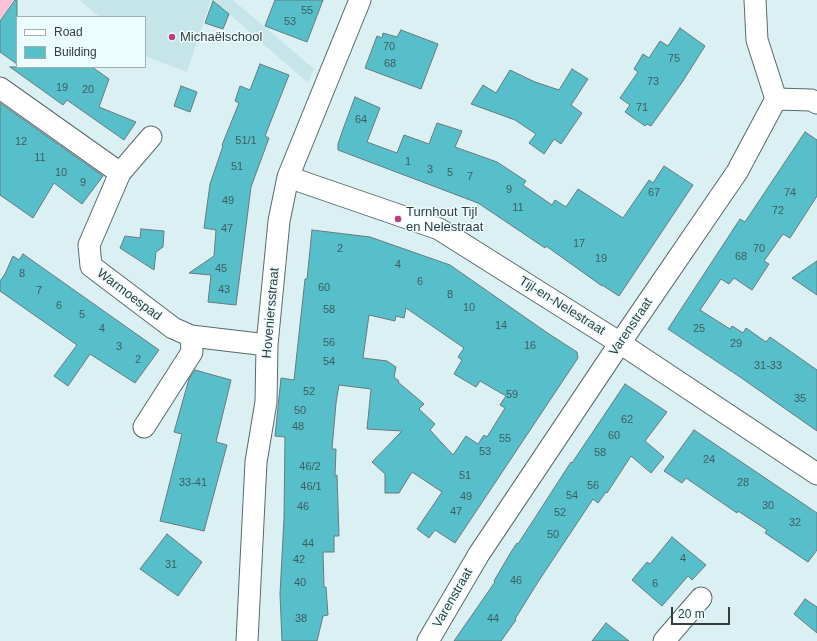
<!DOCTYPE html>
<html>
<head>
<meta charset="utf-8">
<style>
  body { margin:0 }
  #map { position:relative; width:817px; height:641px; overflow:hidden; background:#daf0f3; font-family:Helvetica,sans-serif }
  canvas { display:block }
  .legend { position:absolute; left:16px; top:16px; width:130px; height:52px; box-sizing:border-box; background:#ebfdfe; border:1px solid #a2b0b1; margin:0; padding:5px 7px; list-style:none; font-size:12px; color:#343d3e }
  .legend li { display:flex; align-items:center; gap:8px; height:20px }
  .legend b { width:20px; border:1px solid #a2b0b1 }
  .scale { position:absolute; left:671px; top:607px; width:59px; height:18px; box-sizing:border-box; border:2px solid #343d3e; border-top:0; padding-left:5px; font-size:12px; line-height:14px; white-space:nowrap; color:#343d3e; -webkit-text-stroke:3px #ebfdfe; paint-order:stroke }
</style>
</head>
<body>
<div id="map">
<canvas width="817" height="641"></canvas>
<ul class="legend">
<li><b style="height:5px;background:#fff"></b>Road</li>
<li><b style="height:11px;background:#57bfca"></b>Building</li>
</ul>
<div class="scale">20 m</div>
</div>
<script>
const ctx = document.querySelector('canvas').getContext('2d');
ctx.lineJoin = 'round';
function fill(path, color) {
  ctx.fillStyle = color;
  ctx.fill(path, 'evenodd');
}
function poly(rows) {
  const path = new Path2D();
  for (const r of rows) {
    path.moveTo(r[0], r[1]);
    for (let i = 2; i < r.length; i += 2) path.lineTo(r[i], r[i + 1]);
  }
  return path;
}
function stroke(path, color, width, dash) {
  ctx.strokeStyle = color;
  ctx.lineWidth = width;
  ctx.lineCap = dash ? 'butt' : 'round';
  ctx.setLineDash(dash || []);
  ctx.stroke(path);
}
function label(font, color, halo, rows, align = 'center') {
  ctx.font = font + ' Helvetica,sans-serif';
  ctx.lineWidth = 3;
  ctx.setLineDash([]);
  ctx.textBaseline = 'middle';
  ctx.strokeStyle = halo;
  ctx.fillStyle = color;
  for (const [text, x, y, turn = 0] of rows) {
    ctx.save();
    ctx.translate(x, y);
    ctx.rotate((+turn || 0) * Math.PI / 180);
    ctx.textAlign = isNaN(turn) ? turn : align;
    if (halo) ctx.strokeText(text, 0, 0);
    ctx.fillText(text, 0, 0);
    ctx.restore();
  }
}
fill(poly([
  [79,0,211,0,187,72,145,56,145,17,100,17],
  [213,0,233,0,314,69,308,83]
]), '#c6e5e9');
fill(poly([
  [0,0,14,0,0,19]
]), '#fdc0d7');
const building = poly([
  [15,0,17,0,17,64,0,52,0,21,15,0],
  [275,0,323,0,307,42,265,26,275,0],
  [213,1,229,14,223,29,205,23,213,1],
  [680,28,705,46,683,81,651,126,647,124,645,126,625,112,630,105,620,98,638,72,634,69,643,54,649,58,660,41,668,46,680,28],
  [401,30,438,44,421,89,365,68,377,36,382,38,383,33,397,37,401,30],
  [260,64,289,75,265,136,269,138,251,187,236,305,208,302,211,275,189,273,214,256,216,230,204,228,210,184,223,146,222,145,239,103,235,101,240,86,250,90,260,64],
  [10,67,92,67,109,79,99,107,136,122,124,140,67,100,63,105,10,67],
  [572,69,588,79,571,105,582,113,561,144,554,139,544,154,529,143,536,134,515,120,471,104,483,85,496,93,510,70,535,82,559,90,572,69],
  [181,86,197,92,190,112,174,106,181,86],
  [355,97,380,108,367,142,397,153,404,135,429,144,437,123,462,131,455,147,497,162,526,181,523,185,552,205,555,200,566,207,578,189,623,218,649,180,653,183,664,166,693,185,619,296,602,285,602,286,546,246,545,248,478,203,338,150,338,144,342,132,355,97],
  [0,103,103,176,82,204,54,183,33,218,0,195,0,103],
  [805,132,817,140,817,196,790,238,783,234,764,261,769,264,752,290,734,278,729,284,721,279,700,310,730,329,732,326,743,333,746,328,766,342,770,337,817,370,817,431,740,377,668,329,740,219,745,222,805,132],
  [141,229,164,231,163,247,156,252,154,270,120,248,125,236,140,238,141,229],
  [312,230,370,237,450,265,549,334,577,352,578,358,455,543,435,530,429,538,417,529,442,492,412,472,399,493,385,493,385,474,372,462,402,431,367,429,371,389,339,385,336,403,332,449,336,449,335,476,337,475,339,536,334,536,334,552,323,552,324,587,326,587,328,615,323,616,317,641,282,641,280,594,284,518,285,437,275,436,281,378,294,380,305,279,307,279,312,230],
  [406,308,464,348,458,357,462,360,454,374,476,387,480,381,506,396,500,405,505,408,487,437,484,435,478,444,466,436,453,455,430,430,435,424,419,409,424,404,398,382,399,381,394,377,396,367,387,361,363,358,369,315,395,321,396,316,404,318,406,308],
  [23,254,159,350,135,383,90,354,68,386,54,376,77,345,0,291,0,281,5,274,13,256,19,260,23,254],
  [817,261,817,295,792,278,817,261],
  [195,370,231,380,216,442,227,445,204,531,160,521,182,434,174,432,189,379,195,370],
  [625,384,667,412,645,441,664,457,651,473,631,456,607,493,606,492,598,503,593,499,538,582,515,619,516,620,501,641,454,641,495,582,494,581,511,552,517,543,518,544,571,462,572,463,625,384],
  [694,430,817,513,817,550,808,562,765,533,767,530,738,511,737,513,686,478,682,483,664,471,694,430],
  [167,534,202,562,178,596,140,569,167,534],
  [672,537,706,565,692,580,688,576,662,606,632,580,647,562,650,564,672,537],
  [805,599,817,607,817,633,794,614,805,599],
  [606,623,629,641,592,641,606,623]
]);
fill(building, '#57bfca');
stroke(building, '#677a7d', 1);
const street = poly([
  [0,88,120,173],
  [776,99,811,100,817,103],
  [288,177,439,229,620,343,817,474],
  [191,336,267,345],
  [144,427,192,352,191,336,173,328,91,266,89,245,120,173,151,137],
  [247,641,256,462,266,402,267,345,279,221,288,177,360,0],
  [428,641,479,554,620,343,737,172,776,99,757,40,755,0],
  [664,641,701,598]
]);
stroke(street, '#576a6c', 23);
stroke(street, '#fff', 21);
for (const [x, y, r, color] of [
  [172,37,4,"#c23c7e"],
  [398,219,4,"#c23c7e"]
]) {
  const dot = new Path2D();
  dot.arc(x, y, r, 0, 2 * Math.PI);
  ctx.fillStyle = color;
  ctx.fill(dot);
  stroke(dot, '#ebfdfe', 1.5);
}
label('11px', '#3d5e61', null, [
  ["55",307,11],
  ["53",290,22],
  ["70",389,47],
  ["75",674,59],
  ["68",390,64],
  ["73",653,82],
  ["19",62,88],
  ["20",88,90],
  ["71",642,108],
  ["64",361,120],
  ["51/1",246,141],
  ["12",21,142],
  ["11",40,158],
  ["1",408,162],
  ["51",237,167],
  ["3",430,170],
  ["10",61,173],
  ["5",450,173],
  ["7",470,177],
  ["9",83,183],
  ["9",509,190],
  ["67",654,193],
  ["74",790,193],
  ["49",228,201],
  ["11",518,208],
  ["72",778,211],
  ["47",227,229],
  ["17",579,244],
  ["2",340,249],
  ["70",759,249],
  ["68",741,257],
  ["19",601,259],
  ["4",398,265],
  ["45",221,269],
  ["8",22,274],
  ["6",420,282],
  ["60",324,288],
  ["43",224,290],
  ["7",39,291],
  ["8",450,295],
  ["6",59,306],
  ["10",469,308],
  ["58",329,310],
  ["5",82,315],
  ["14",501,326],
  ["4",102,329],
  ["25",699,329],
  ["56",329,343],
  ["29",736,344],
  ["16",530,346],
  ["3",119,347],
  ["2",138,360],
  ["54",329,362],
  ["31-33",768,366],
  ["52",309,392],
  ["59",512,395],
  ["35",800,399],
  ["50",300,411],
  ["62",627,420],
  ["48",298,427],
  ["60",614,436],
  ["55",505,439],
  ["53",485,452],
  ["58",600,453],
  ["24",709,460],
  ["46/2",310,467],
  ["51",465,476],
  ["33-41",193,483],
  ["28",743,483],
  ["56",593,486],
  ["46/1",311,487],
  ["54",572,496],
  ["49",466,497],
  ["30",768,506],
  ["46",303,507],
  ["47",456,512],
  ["52",560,513],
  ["32",795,523],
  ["50",553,535],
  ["44",308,544],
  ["4",683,559],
  ["42",299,560],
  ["31",171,565],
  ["46",516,581],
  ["40",300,583],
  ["6",655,584],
  ["38",301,619],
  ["44",493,619]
]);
label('13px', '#343d3e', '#ebfdfe', [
  ["Michaëlschool",180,37],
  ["Turnhout Tijl",406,212],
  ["en Nelestraat",406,227]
], 'left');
label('13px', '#343d3e', '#ebfdfe', [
  ["Warmoespad",129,295,37],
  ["Tijl-en-Nelestraat",562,306,32],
  ["Hoveniersstraat",271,313,-85],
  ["Varenstraat",631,327,-56],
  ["Varenstraat",453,598,-60]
]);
</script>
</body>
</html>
